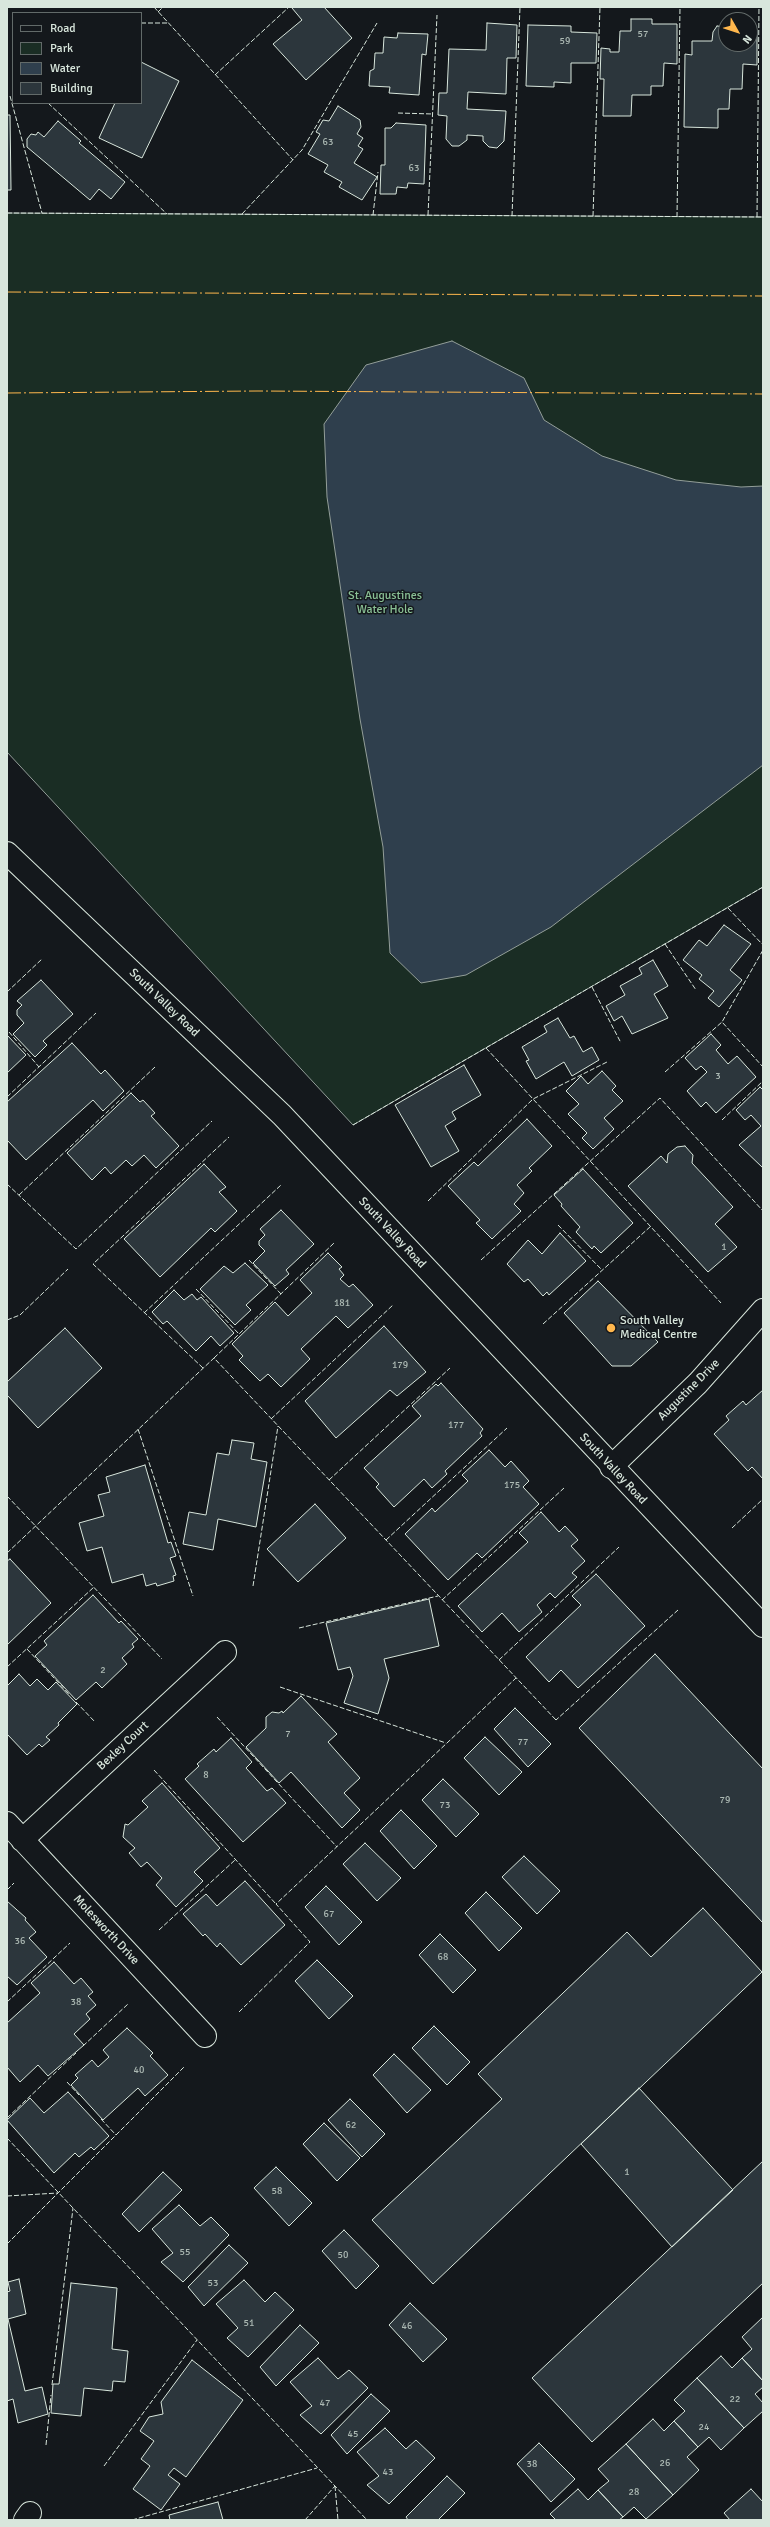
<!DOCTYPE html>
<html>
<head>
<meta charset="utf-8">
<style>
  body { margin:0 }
  #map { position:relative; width:770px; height:2527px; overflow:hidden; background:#14181c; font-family:Signika,sans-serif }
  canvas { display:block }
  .frame { position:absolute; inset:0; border:8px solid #d8e6dc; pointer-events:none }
  .legend { position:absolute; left:12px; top:12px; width:130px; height:92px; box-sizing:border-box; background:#14181c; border:1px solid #626a69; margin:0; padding:5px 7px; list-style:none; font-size:12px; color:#d8e6dc }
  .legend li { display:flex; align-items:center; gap:8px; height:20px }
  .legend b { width:20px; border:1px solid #626a69 }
  .north { position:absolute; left:718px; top:12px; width:40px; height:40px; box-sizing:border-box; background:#14181c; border:1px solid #626a69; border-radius:50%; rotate:129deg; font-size:11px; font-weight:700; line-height:16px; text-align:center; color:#d8e6dc }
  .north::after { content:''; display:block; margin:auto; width:14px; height:18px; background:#ffb74d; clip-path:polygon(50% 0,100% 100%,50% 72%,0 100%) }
</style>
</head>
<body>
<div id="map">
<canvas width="770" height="2527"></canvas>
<div class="frame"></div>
<ul class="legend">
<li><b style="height:5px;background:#14181c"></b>Road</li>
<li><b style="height:11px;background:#1a2d24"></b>Park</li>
<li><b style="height:11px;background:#2f3f4d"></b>Water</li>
<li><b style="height:11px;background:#2c363c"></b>Building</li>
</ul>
<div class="north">N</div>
</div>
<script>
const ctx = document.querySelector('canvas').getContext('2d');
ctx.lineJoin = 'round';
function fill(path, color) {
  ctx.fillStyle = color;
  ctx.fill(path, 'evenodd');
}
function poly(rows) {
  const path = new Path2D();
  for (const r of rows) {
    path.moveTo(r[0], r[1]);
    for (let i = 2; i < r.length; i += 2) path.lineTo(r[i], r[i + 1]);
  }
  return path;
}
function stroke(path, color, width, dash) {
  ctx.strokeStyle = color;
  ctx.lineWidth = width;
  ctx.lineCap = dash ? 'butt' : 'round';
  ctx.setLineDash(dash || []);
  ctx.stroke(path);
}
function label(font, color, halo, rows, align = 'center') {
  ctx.font = font + ' Signika,sans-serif';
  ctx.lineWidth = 3;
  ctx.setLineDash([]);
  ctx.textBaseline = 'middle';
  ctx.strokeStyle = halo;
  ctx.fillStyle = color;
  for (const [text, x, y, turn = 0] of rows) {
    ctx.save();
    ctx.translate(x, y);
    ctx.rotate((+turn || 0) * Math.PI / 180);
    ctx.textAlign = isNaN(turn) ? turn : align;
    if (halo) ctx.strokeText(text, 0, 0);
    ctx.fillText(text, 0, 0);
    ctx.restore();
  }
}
const green = poly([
  [7,213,763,217,763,887,353,1125,7,752,7,213]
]);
fill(green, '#1a2d24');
stroke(green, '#939e99', 1);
const water = poly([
  [452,341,524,378,544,420,602,456,676,480,741,487,763,486,763,765,551,927,466,975,421,983,390,953,383,847,360,719,327,497,324,424,366,365,452,341]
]);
fill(water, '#2f3f4d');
stroke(water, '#939e99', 1);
const building = poly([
  [293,7,324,7,352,38,306,80,273,44,302,20,292,8,293,7],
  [631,19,652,19,652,24,677,24,677,64,664,63,663,86,651,86,651,95,632,95,631,116,603,116,604,79,600,79,601,48,610,49,610,52,619,52,620,31,631,31,631,19],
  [487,23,517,25,516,58,507,58,506,94,468,92,467,109,506,111,504,141,497,148,489,147,483,141,483,136,467,135,467,140,459,146,452,146,446,139,447,116,438,115,439,93,447,93,449,49,486,50,487,23],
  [528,25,571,26,571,32,597,33,596,63,571,63,571,83,554,82,554,87,526,86,528,25],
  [717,26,726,27,726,44,750,44,750,34,757,34,757,65,743,64,742,89,730,89,729,109,718,109,718,128,684,127,685,54,692,55,692,41,712,41,713,32,717,26],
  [398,33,428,34,426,55,422,54,419,95,389,93,390,87,369,86,370,71,374,69,375,53,383,53,384,37,397,38,398,33],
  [141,62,179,81,142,158,99,138,115,103,141,103,141,62],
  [338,106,360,120,361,127,357,134,363,138,358,146,363,149,354,163,377,177,362,200,339,187,342,182,324,172,328,165,308,154,320,134,316,132,323,120,329,121,338,106],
  [7,115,10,115,11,190,7,190,7,196,7,115],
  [58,121,81,141,79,143,125,182,111,199,99,189,90,200,27,147,27,139,31,134,36,135,38,132,44,137,58,121],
  [396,123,426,125,424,184,408,183,407,188,397,187,396,194,380,194,381,165,385,165,385,128,391,128,396,123],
  [724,925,751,944,730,970,742,980,719,1007,708,998,714,991,699,979,702,975,683,960,699,940,707,946,724,925],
  [653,960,668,986,654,994,668,1018,632,1034,622,1016,614,1021,606,1006,625,995,620,986,642,974,639,968,653,960],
  [41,980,73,1014,43,1041,47,1045,35,1057,13,1034,24,1023,17,1015,17,1010,22,1005,17,1001,41,980],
  [558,1018,570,1038,574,1036,583,1052,592,1047,599,1060,572,1076,564,1062,536,1079,526,1061,529,1060,522,1047,547,1032,544,1026,558,1018],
  [711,1034,721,1045,716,1050,728,1064,737,1056,756,1077,716,1113,706,1102,701,1107,687,1091,707,1072,701,1066,696,1070,685,1058,711,1034],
  [7,1035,26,1055,7,1073,7,1035],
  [72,1043,101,1074,105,1070,124,1091,103,1111,93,1100,26,1160,7,1140,7,1102,72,1043],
  [464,1065,481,1095,452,1112,456,1119,445,1126,459,1151,431,1167,395,1105,464,1065],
  [602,1071,616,1086,612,1090,623,1101,604,1118,614,1129,593,1149,582,1138,587,1133,568,1114,579,1104,566,1091,581,1076,588,1084,602,1071],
  [760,1087,763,1090,763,1168,739,1145,761,1126,751,1115,745,1120,736,1110,760,1087],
  [131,1093,140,1102,143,1100,155,1113,151,1116,179,1146,156,1168,144,1155,132,1166,126,1160,111,1174,105,1167,92,1180,67,1153,131,1093],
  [527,1119,552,1146,529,1168,532,1171,517,1185,524,1193,514,1204,521,1211,492,1239,476,1223,480,1220,448,1186,474,1162,478,1166,527,1119],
  [685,1146,693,1155,692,1163,733,1207,715,1224,737,1247,708,1272,628,1186,661,1156,667,1163,668,1154,677,1147,685,1146],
  [204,1164,226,1187,219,1192,237,1211,215,1232,211,1228,160,1277,124,1239,204,1164],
  [583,1169,633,1223,601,1253,594,1246,592,1249,576,1232,580,1227,561,1206,562,1204,554,1195,583,1169],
  [281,1210,314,1244,286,1270,289,1274,275,1286,253,1263,265,1251,259,1245,259,1241,265,1235,260,1229,281,1210],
  [560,1233,586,1261,549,1295,547,1292,543,1296,528,1279,524,1282,507,1264,528,1240,542,1254,560,1233],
  [328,1253,342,1267,339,1269,344,1275,340,1279,349,1287,353,1284,373,1305,348,1328,336,1316,301,1349,310,1359,281,1387,268,1374,260,1381,239,1360,243,1356,232,1344,275,1302,288,1316,312,1293,300,1280,328,1253],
  [245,1263,268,1285,246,1305,251,1310,235,1325,200,1289,224,1266,233,1273,245,1263],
  [598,1281,658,1342,631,1366,612,1366,564,1313,598,1281],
  [174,1290,184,1300,192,1294,197,1300,201,1297,234,1333,220,1346,211,1336,196,1351,167,1321,163,1324,152,1312,174,1290],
  [384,1326,426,1372,397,1396,390,1390,336,1438,305,1401,384,1326],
  [65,1328,102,1368,38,1428,7,1395,7,1382,65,1328],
  [441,1383,483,1429,480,1433,482,1436,445,1471,447,1474,432,1488,424,1479,394,1507,376,1487,379,1484,364,1468,421,1416,412,1406,436,1384,438,1386,441,1383],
  [763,1390,763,1479,752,1467,748,1471,714,1434,729,1420,726,1416,743,1401,746,1405,763,1390],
  [232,1440,254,1443,251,1459,267,1462,256,1527,218,1519,213,1550,183,1544,189,1512,206,1515,217,1453,229,1455,232,1440],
  [489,1450,505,1467,511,1461,529,1481,523,1487,539,1504,482,1558,477,1553,448,1580,405,1534,432,1508,435,1512,468,1481,462,1475,489,1450],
  [145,1465,168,1543,171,1542,176,1556,170,1558,176,1575,173,1576,174,1581,157,1586,156,1583,146,1586,143,1574,112,1583,102,1547,87,1551,79,1523,104,1516,98,1495,110,1492,106,1477,145,1465],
  [315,1504,346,1538,298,1582,267,1549,315,1504],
  [541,1512,559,1532,565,1526,578,1540,571,1546,585,1561,572,1573,577,1577,555,1598,550,1593,537,1605,542,1612,519,1632,502,1613,482,1632,458,1606,528,1542,519,1533,541,1512],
  [10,1559,51,1603,7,1645,7,1561,10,1559],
  [596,1574,645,1626,578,1688,561,1670,549,1682,526,1657,581,1605,572,1596,596,1574],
  [93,1595,119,1623,121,1621,138,1639,132,1644,134,1647,122,1658,127,1664,102,1688,96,1682,76,1700,35,1656,47,1645,44,1641,93,1595],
  [429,1599,439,1646,384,1659,389,1678,378,1714,344,1703,353,1676,350,1667,338,1670,326,1623,429,1599],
  [655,1654,763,1769,763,1923,579,1728,655,1654],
  [19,1674,30,1686,37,1679,48,1690,56,1682,77,1704,58,1723,59,1725,46,1737,50,1740,42,1747,39,1744,27,1755,7,1734,7,1686,19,1674],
  [301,1696,337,1734,328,1742,360,1778,344,1793,360,1810,342,1828,291,1772,279,1783,246,1747,266,1728,266,1717,272,1712,279,1713,282,1711,283,1713,301,1696],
  [515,1708,551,1744,528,1767,494,1729,515,1708],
  [485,1737,522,1772,499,1795,464,1758,485,1737],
  [231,1738,252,1762,246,1768,267,1791,272,1788,286,1803,243,1842,185,1779,199,1766,197,1764,214,1749,216,1752,231,1738],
  [443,1779,479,1814,456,1837,422,1800,443,1779],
  [162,1783,220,1848,194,1872,203,1881,176,1907,156,1885,162,1878,147,1862,141,1867,129,1853,135,1848,123,1837,125,1824,128,1825,148,1807,142,1801,162,1783],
  [401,1810,437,1846,414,1869,380,1831,401,1810],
  [365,1843,401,1878,377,1901,343,1864,365,1843],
  [524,1856,560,1891,537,1914,502,1877,524,1856],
  [245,1881,285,1925,241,1965,220,1943,217,1947,205,1934,203,1936,183,1914,206,1894,217,1906,245,1881],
  [326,1886,362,1922,339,1945,305,1907,326,1886],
  [486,1892,522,1928,499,1951,465,1913,486,1892],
  [7,1901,26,1918,25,1920,36,1932,29,1938,47,1957,17,1985,7,1976,7,1901],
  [703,1908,762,1972,433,2284,372,2220,502,2099,478,2074,627,1932,651,1957,703,1908],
  [440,1934,476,1970,453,1993,419,1955,440,1934],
  [317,1960,353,1996,329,2019,295,1981,317,1960],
  [54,1962,74,1984,81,1978,93,1992,88,1996,96,2005,86,2014,90,2019,74,2034,84,2045,48,2076,38,2065,20,2082,7,2067,7,2023,40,1993,31,1983,54,1962],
  [434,2026,470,2062,447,2085,412,2048,434,2026],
  [127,2028,153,2053,150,2056,168,2075,145,2096,138,2088,103,2120,71,2085,78,2078,75,2075,92,2060,98,2067,109,2057,103,2050,127,2028],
  [394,2054,431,2090,407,2113,373,2075,394,2054],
  [639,2088,733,2190,672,2247,581,2144,639,2088],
  [68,2092,109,2136,94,2150,91,2147,79,2157,75,2153,54,2173,7,2120,30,2098,44,2113,68,2092],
  [350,2099,385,2134,362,2157,328,2120,350,2099],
  [324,2123,360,2158,337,2181,303,2144,324,2123],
  [763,2161,763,2283,592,2442,532,2378,763,2161],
  [276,2167,312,2203,289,2226,254,2188,276,2167],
  [163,2172,182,2190,139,2232,122,2214,163,2172],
  [179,2205,200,2226,211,2217,229,2235,183,2282,161,2262,173,2253,152,2229,179,2205],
  [344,2230,379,2266,356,2289,322,2251,344,2230],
  [229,2245,248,2263,204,2306,188,2287,229,2245],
  [19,2279,26,2314,8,2319,25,2391,42,2387,48,2414,18,2423,13,2399,7,2401,7,2292,10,2291,8,2282,19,2279],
  [244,2280,265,2302,275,2292,294,2310,248,2357,227,2338,238,2328,216,2304,244,2280],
  [71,2283,117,2288,112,2349,128,2351,125,2382,113,2381,112,2391,84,2388,81,2416,51,2413,53,2384,59,2384,71,2283],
  [410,2303,447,2339,423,2362,389,2325,410,2303],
  [763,2317,763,2381,742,2358,752,2349,742,2337,763,2317],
  [300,2325,319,2343,276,2386,260,2367,300,2325],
  [721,2356,732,2368,742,2358,763,2381,763,2387,755,2394,763,2403,763,2411,744,2428,697,2378,721,2356],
  [318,2358,338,2379,349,2370,368,2388,321,2434,300,2415,312,2406,290,2382,318,2358],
  [192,2360,243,2400,186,2477,174,2468,168,2475,180,2484,161,2510,133,2489,150,2466,141,2459,154,2441,140,2431,149,2417,163,2414,161,2402,192,2360],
  [697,2378,744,2428,721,2450,709,2437,698,2447,674,2421,685,2411,674,2400,697,2378],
  [371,2394,390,2411,347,2454,331,2435,371,2394],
  [653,2419,664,2431,674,2421,698,2447,687,2457,699,2470,673,2495,626,2444,653,2419],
  [385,2428,406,2449,416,2440,435,2458,389,2504,367,2485,379,2476,357,2452,385,2428],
  [539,2443,575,2479,551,2502,517,2464,539,2443],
  [626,2444,673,2495,646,2519,634,2507,623,2517,598,2490,609,2481,598,2469,626,2444],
  [447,2476,465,2493,438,2520,408,2520,406,2517,447,2476],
  [578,2489,588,2500,598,2490,623,2517,619,2520,556,2520,550,2514,578,2489],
  [751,2489,763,2502,763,2520,730,2520,724,2513,751,2489],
  [218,2502,223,2520,170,2520,169,2515,218,2502]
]);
fill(building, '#2c363c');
stroke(building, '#d8e6dc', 1);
const minor = poly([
  [611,1467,698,1383,763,1310],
  [7,1823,205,2036],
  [22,1840,225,1652],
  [25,2520,30,2513]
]);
const major = poly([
  [7,853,282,1115,763,1626]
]);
stroke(minor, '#d8e6dc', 24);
stroke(major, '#d8e6dc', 24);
stroke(minor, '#14181c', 22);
stroke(major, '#14181c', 22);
stroke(poly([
  [154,7,293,160],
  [158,12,163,7],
  [141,23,169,23],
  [215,75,289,7],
  [10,96,42,213],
  [48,103,167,214],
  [398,113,433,114],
  [7,213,763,217],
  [242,214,302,150,377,23],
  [373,215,378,172],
  [428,215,437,15],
  [512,216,520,7],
  [593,216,600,7],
  [677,217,680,7],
  [757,217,759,7],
  [728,908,763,945],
  [665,944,696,990],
  [763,950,722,1022,763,1067],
  [592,987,621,1043],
  [7,992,42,959],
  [9,1032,39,1067],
  [486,1048,721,1303],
  [665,1072,722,1022],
  [7,1097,96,1013],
  [722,1120,763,1081],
  [353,1125,763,887],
  [7,1184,76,1249,212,1121],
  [19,1195,155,1067],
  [428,1201,533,1099,607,1062],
  [558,1225,602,1270],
  [249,1260,281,1294],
  [481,1260,660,1098,763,1211],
  [196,1289,239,1334],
  [144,1313,281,1185],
  [7,1320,20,1315,68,1269],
  [543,1324,651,1226],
  [214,1358,334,1243],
  [203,1368,93,1264,229,1137],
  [271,1419,393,1305],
  [138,1429,193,1596],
  [329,1480,450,1368],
  [7,1496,162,1659],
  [732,1528,763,1499],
  [386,1540,507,1428],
  [7,1553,214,1358,556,1720],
  [253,1586,278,1426],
  [442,1600,564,1488],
  [299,1628,438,1596],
  [27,1649,69,1694],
  [499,1660,619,1547],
  [7,1667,94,1587],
  [280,1687,446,1743],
  [76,1702,95,1722],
  [217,1717,337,1847],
  [555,1719,556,1720,678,1610],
  [154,1770,276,1904],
  [7,1890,14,1883],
  [159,1930,235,1860],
  [7,2002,70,1943],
  [239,2012,310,1942,276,1904,516,1678],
  [83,2046,128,2004],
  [67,2082,79,2095],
  [7,2118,76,2053],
  [101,2119,116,2135],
  [7,2138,367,2520],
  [7,2196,58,2193],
  [7,2244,185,2066],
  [52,2385,73,2208],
  [46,2445,51,2395],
  [104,2466,197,2340],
  [335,2486,338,2520],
  [132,2520,317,2468],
  [305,2520,335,2486]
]), '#d8e6dc', 1, [5, 2]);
stroke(poly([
  [7,292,763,296],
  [7,393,258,391,763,394]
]), '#ffb74d', 1, [14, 3, 2, 3]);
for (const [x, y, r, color] of [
  [611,1328,5,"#ffb74d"]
]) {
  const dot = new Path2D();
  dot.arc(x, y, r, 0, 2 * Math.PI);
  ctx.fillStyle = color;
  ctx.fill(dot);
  stroke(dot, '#14181c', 1.5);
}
label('10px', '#adbab4', null, [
  ["57",643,34],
  ["59",565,41],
  ["63",328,142],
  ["63",414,168],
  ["3",718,1076],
  ["1",724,1247],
  ["181",342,1303],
  ["179",400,1365],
  ["177",456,1425],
  ["175",512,1485],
  ["2",103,1670],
  ["7",288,1734],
  ["77",523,1742],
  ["8",206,1775],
  ["79",725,1800],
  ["73",445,1805],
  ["67",329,1914],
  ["36",20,1941],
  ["68",443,1957],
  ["38",76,2002],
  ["40",139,2070],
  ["62",351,2125],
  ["1",627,2172],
  ["58",277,2191],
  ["55",185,2252],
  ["50",343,2255],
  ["53",213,2283],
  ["51",249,2323],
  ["46",407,2326],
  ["22",735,2399],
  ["47",325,2403],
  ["24",704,2427],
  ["45",353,2434],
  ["26",665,2463],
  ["38",532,2464],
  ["43",388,2472],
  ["28",634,2492]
]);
label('12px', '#8ac095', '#14181c', [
  ["St. Augustines",385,596],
  ["Water Hole",385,610]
]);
label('12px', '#d8e6dc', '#14181c', [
  ["South Valley Road",164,1003,44],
  ["South Valley Road",392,1233,47],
  ["Augustine Drive",689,1390,-45],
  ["South Valley Road",613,1469,47],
  ["Bexley Court",123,1746,-43],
  ["Molesworth Drive",106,1930,47]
]);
label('12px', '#d8e6dc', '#14181c', [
  ["South Valley",620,1321],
  ["Medical Centre",620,1335]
], 'left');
</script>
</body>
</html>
